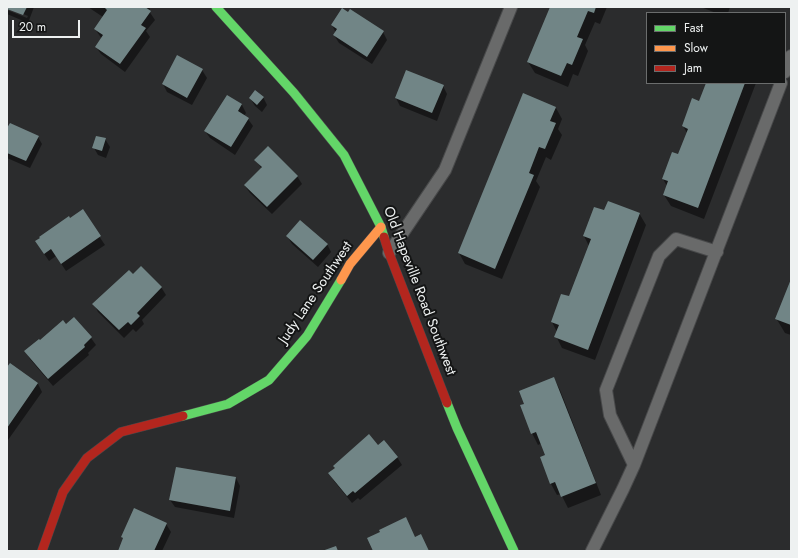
<!DOCTYPE html>
<html>
<head>
<meta charset="utf-8">
<style>
  body { margin:0 }
  #map { position:relative; width:798px; height:558px; overflow:hidden; background:#2b2c2d; font-family:Jost,sans-serif }
  canvas { display:block }
  .frame { position:absolute; inset:0; border:8px solid #eef1f1; pointer-events:none }
  .legend { position:absolute; left:646px; top:12px; width:140px; height:72px; box-sizing:border-box; background:#141515; border:1px solid #6b6d6d; margin:0; padding:5px 7px; list-style:none; font-size:12px; color:#eef1f1 }
  .legend li { display:flex; align-items:center; gap:8px; height:20px }
  .legend b { width:20px; border:1px solid #6b6d6d }
  .scale { position:absolute; left:12px; top:20px; width:68px; height:18px; box-sizing:border-box; border:2px solid #eef1f1; border-top:0; padding-left:5px; font-size:12px; line-height:14px; white-space:nowrap; color:#eef1f1; -webkit-text-stroke:3px #141515; paint-order:stroke }
</style>
</head>
<body>
<div id="map">
<canvas width="798" height="558"></canvas>
<div class="frame"></div>
<ul class="legend">
<li><b style="height:5px;background:#63d668"></b>Fast</li>
<li><b style="height:5px;background:#ff974d"></b>Slow</li>
<li><b style="height:5px;background:#b3261e"></b>Jam</li>
</ul>
<div class="scale">20 m</div>
</div>
<script>
const ctx = document.querySelector('canvas').getContext('2d');
ctx.lineJoin = 'round';
function fill(path, color) {
  ctx.fillStyle = color;
  ctx.fill(path, 'evenodd');
}
function poly(rows) {
  const path = new Path2D();
  for (const r of rows) {
    path.moveTo(r[0], r[1]);
    for (let i = 2; i < r.length; i += 2) path.lineTo(r[i], r[i + 1]);
  }
  return path;
}
function stroke(path, color, width, dash) {
  ctx.strokeStyle = color;
  ctx.lineWidth = width;
  ctx.lineCap = dash ? 'butt' : 'round';
  ctx.setLineDash(dash || []);
  ctx.stroke(path);
}
function label(font, color, halo, rows, align = 'center') {
  ctx.font = font + ' Jost,sans-serif';
  ctx.lineWidth = 4;
  ctx.setLineDash([]);
  ctx.textBaseline = 'middle';
  ctx.strokeStyle = halo;
  ctx.fillStyle = color;
  for (const [text, x, y, turn = 0] of rows) {
    ctx.save();
    ctx.translate(x, y);
    ctx.rotate((+turn || 0) * Math.PI / 180);
    ctx.textAlign = isNaN(turn) ? turn : align;
    if (halo) ctx.strokeText(text, 0, 0);
    ctx.fillText(text, 0, 0);
    ctx.restore();
  }
}
fill(poly([
  [7,7,34,7,28,23,7,14,7,10,27,18,28,16],
  [88,7,149,7,150,9,149,11,155,20,146,31,150,37,125,72,101,54,96,47,102,39,95,29,103,17],
  [551,7,607,7,600,24,595,22,585,45,588,51,578,76,573,74,568,87,535,73,528,62],
  [701,7,730,7,728,13,716,13],
  [332,25,383,32,387,40,372,64,339,43,334,35,336,33],
  [202,70,207,78,192,105,167,92,163,84],
  [707,83,756,83,704,219,671,206,664,195,667,186,663,179,679,155,687,133,683,126,700,103],
  [443,86,447,94,437,121,400,106,396,98],
  [227,96,242,105,246,113,244,116,248,119,253,126,235,155,210,138,205,131],
  [263,97,267,105,262,112,255,106,250,98],
  [556,108,562,119,558,129,562,135,551,160,546,157,536,181,540,187,502,279,465,264,459,253],
  [7,131,38,137,42,144,30,168,7,158],
  [105,139,110,147,106,158,98,155,94,148],
  [256,160,297,176,302,184,272,214,250,193,245,186,262,169],
  [82,211,105,245,66,271,56,256,49,261,36,242],
  [605,212,639,213,646,225,595,360,562,348,556,336,557,332,552,322,570,298,589,246,584,236],
  [287,236,327,244,331,252,318,267,292,244],
  [133,275,161,287,166,295,142,320,144,324,136,332,133,329,124,338,98,312,94,304],
  [791,281,791,335,785,333,776,318],
  [66,325,91,338,96,345,88,353,89,355,53,386,30,359,26,351],
  [10,365,38,384,42,392,8,440,7,369],
  [554,378,560,390,601,495,568,508,561,494,557,495,551,484,541,458,546,456,542,443,538,445,532,433,525,404],
  [378,446,397,457,402,465,360,500,358,498,352,503,334,481,330,474],
  [236,478,240,486,234,518,175,507,170,500],
  [166,524,171,532,162,551,119,551,124,540,122,537]
]), '#0007');
fill(poly([
  [7,7,27,7,23,15,7,9],
  [104,7,145,7,151,11,141,25,146,28,120,64,95,47,103,35,94,29,107,10],
  [550,7,596,7,594,13,588,11,577,37,583,39,572,65,567,63,561,76,527,62],
  [342,8,348,12,350,9,384,31,367,57,333,35,337,29,331,25],
  [177,55,203,69,187,98,162,84],
  [406,70,444,85,432,113,395,98],
  [706,83,745,83,698,208,663,195,668,181,662,179,672,152,678,154,688,129,682,126,692,98,699,101],
  [255,90,264,97,257,105,249,98],
  [523,93,556,107,550,121,556,123,545,149,539,147,529,173,534,175,495,269,458,253],
  [227,95,242,104,238,111,249,118,231,147,204,131],
  [10,123,39,136,26,161,7,153,7,128],
  [96,136,106,138,102,151,92,148],
  [268,146,298,176,267,207,244,185,262,167,254,160],
  [608,201,640,213,588,350,554,337,559,325,551,322,561,294,569,296,591,239,583,236,594,207,604,210],
  [83,209,101,236,61,264,51,249,44,254,35,241,40,238,39,237,69,216,70,218],
  [300,220,328,244,313,260,286,236],
  [141,266,162,287,137,313,140,316,131,325,128,322,119,330,92,304,129,270,133,274],
  [791,279,791,325,775,319],
  [74,317,92,337,84,345,85,347,48,379,24,351,39,339,40,340,63,320,66,324],
  [10,363,38,383,7,428,7,367],
  [554,377,596,483,561,497,555,482,550,484,540,457,545,455,536,432,531,434,520,405,524,404,519,391],
  [369,434,378,445,384,440,398,457,355,493,353,491,347,496,328,473,335,468,333,466],
  [176,467,236,477,230,511,169,500],
  [134,508,167,523,154,551,118,551,123,538,121,537],
  [406,517,415,537,421,534,429,551,373,551,367,538,380,532,379,530],
  [336,546,338,551,322,551]
]), '#718586');
const lane = poly([
  [785,72,791,56],
  [389,253,445,170,511,7],
  [634,465,610,415,606,390,659,256,676,239,717,252],
  [592,551,623,489,634,465,781,83]
]);
const fast = poly([
  [216,7,294,93,344,155,381,227,384,237],
  [447,403,457,428,514,551],
  [183,416,228,404,269,380,307,336,341,280]
]);
const slow = poly([
  [341,280,350,264,381,227]
]);
const jam = poly([
  [384,237,389,253,447,403],
  [42,551,63,492,87,458,121,432,183,416]
]);
stroke(lane, '#48494a', 14);
stroke(fast, '#48494a', 10);
stroke(slow, '#48494a', 10);
stroke(jam, '#48494a', 10);
stroke(lane, '#696a6a', 12);
stroke(fast, '#63d668', 9);
stroke(slow, '#ff974d', 9);
stroke(jam, '#b3261e', 9);
label('14px', '#eef1f1', '#141515', [
  ["Old Hapeville Road Southwest",419,291,69],
  ["Judy Lane Southwest",316,293,-56]
]);
</script>
</body>
</html>
